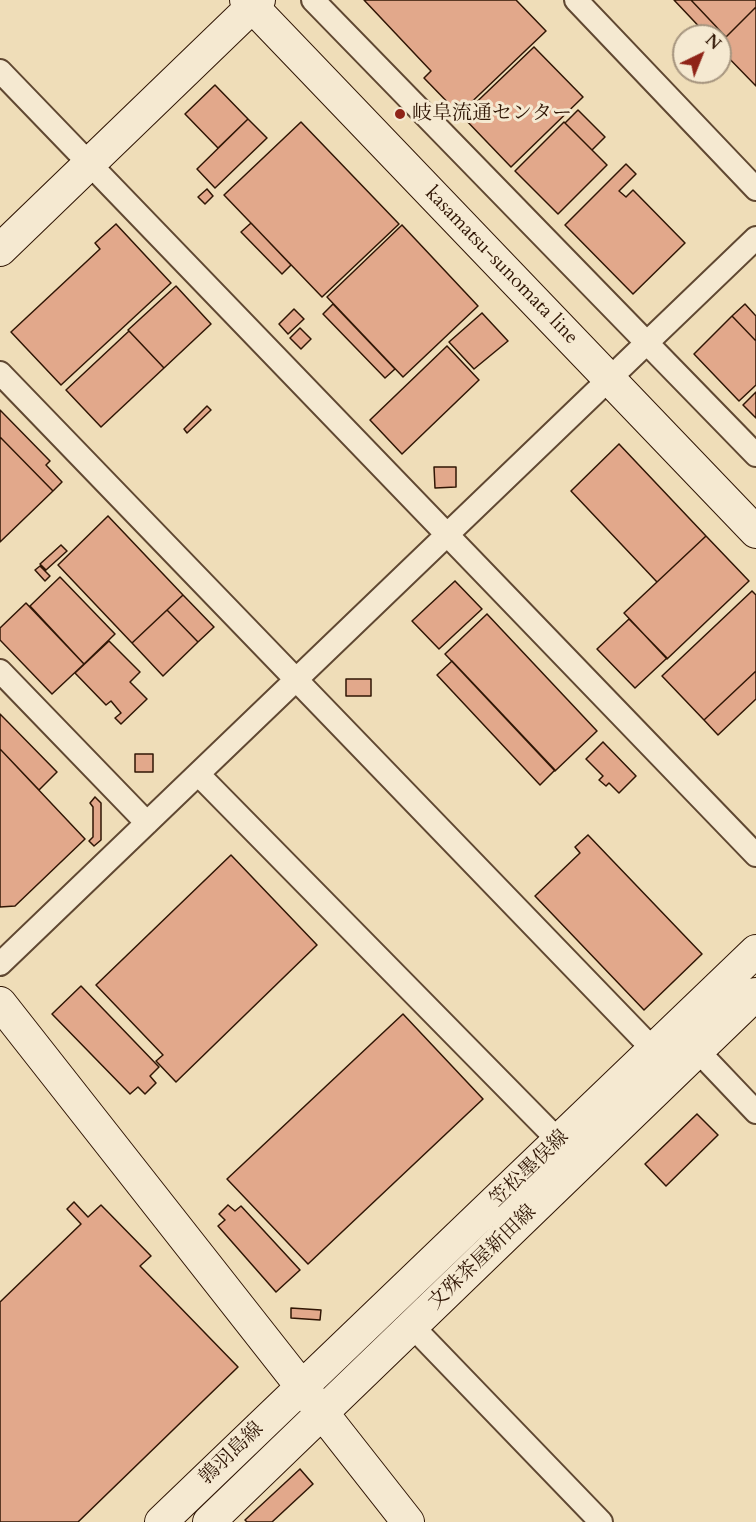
<!DOCTYPE html>
<html>
<head>
<meta charset="utf-8">
<style>
  body { margin:0 }
  #map { position:relative; width:756px; height:1522px; overflow:hidden; background:#efddb8; font-family:Cardo,serif }
  canvas { display:block }
  .north { position:absolute; left:672px; top:24px; width:60px; height:60px; box-sizing:border-box; background:#f5e9d1; border:2px solid #a6957f; border-radius:50%; rotate:43deg; font-size:16px; font-weight:700; line-height:24px; text-align:center; color:#301605 }
  .north::after { content:''; display:block; margin:auto; width:21px; height:27px; background:#8f2418; clip-path:polygon(50% 0,100% 100%,50% 72%,0 100%) }
</style>
</head>
<body>
<div id="map">
<canvas width="756" height="1522"></canvas>
<div class="north">N</div>
</div>
<script>
const ctx = document.querySelector('canvas').getContext('2d');
ctx.lineJoin = 'round';
function fill(path, color) {
  ctx.fillStyle = color;
  ctx.fill(path, 'evenodd');
}
function poly(rows) {
  const path = new Path2D();
  for (const r of rows) {
    path.moveTo(r[0], r[1]);
    for (let i = 2; i < r.length; i += 2) path.lineTo(r[i], r[i + 1]);
  }
  return path;
}
function stroke(path, color, width, dash) {
  ctx.strokeStyle = color;
  ctx.lineWidth = width;
  ctx.lineCap = dash ? 'butt' : 'round';
  ctx.setLineDash(dash || []);
  ctx.stroke(path);
}
function label(font, color, halo, rows, align = 'center') {
  ctx.font = font + ' Cardo,"Noto Serif JP",serif';
  ctx.lineWidth = 6;
  ctx.setLineDash([]);
  ctx.textBaseline = 'middle';
  ctx.strokeStyle = halo;
  ctx.fillStyle = color;
  for (const [text, x, y, turn = 0] of rows) {
    ctx.save();
    ctx.translate(x, y);
    ctx.rotate((+turn || 0) * Math.PI / 180);
    ctx.textAlign = isNaN(turn) ? turn : align;
    if (halo) ctx.strokeText(text, 0, 0);
    ctx.fillText(text, 0, 0);
    ctx.restore();
  }
}
const building = poly([
  [364,0,516,0,546,31,459,114,424,78,431,71,364,0],
  [674,0,691,0,726,37,720,43,720,36,708,36,674,0],
  [691,0,756,0,756,7,726,37,691,0],
  [756,7,756,86,720,49,720,43,756,7],
  [534,47,583,97,511,167,462,116,534,47],
  [215,85,248,119,218,148,185,114,215,85],
  [578,110,605,137,592,150,565,123,578,110],
  [248,119,267,138,215,188,197,169,248,119],
  [301,122,399,224,322,297,224,195,301,122],
  [564,122,607,165,558,214,515,171,564,122],
  [626,164,636,174,619,191,626,197,633,190,685,243,633,294,565,225,626,164],
  [207,189,213,196,205,204,198,197,207,189],
  [251,223,291,265,282,274,241,232,251,223],
  [116,224,171,283,61,385,11,332,100,249,95,243,116,224],
  [402,225,478,306,403,377,327,297,402,225],
  [176,286,211,324,164,368,128,330,176,286],
  [333,304,395,369,385,378,323,314,333,304],
  [745,304,756,316,756,341,732,316,745,304],
  [294,309,304,319,288,334,279,324,294,309],
  [482,313,508,341,474,369,449,342,482,313],
  [732,316,756,341,756,385,739,401,694,354,732,316],
  [300,328,311,339,301,349,290,338,300,328],
  [129,331,164,368,101,427,66,390,129,331],
  [447,346,479,380,402,454,370,420,447,346],
  [756,392,756,418,743,405,756,392],
  [207,406,211,410,187,433,184,429,207,406],
  [0,410,50,461,46,465,62,482,53,491,0,437,0,410],
  [0,437,53,491,0,542,0,437],
  [619,444,706,536,657,582,571,491,619,444],
  [434,467,456,467,456,487,435,488,434,467],
  [108,516,183,595,132,643,58,565,108,516],
  [706,536,749,581,667,659,624,613,706,536],
  [61,545,67,551,46,570,40,564,61,545],
  [40,566,50,576,45,581,35,570,40,566],
  [60,577,115,634,84,664,30,606,60,577],
  [455,581,482,609,439,649,412,621,455,581],
  [752,591,756,595,756,671,704,720,662,676,752,591],
  [183,595,214,627,198,642,167,610,183,595],
  [26,603,84,664,52,694,0,640,0,628,26,603],
  [167,610,198,642,163,676,132,643,167,610],
  [487,614,597,731,555,771,445,654,487,614],
  [629,619,667,658,635,688,597,649,629,619],
  [109,641,140,672,130,682,147,699,121,724,115,718,121,713,111,701,106,705,75,673,109,641],
  [452,661,555,770,540,785,437,675,452,661],
  [756,671,756,699,718,735,704,720,756,671],
  [346,679,371,679,371,696,346,696,346,679],
  [0,714,57,772,39,790,0,749,0,714],
  [603,742,636,776,619,793,609,783,606,786,599,780,603,776,586,759,603,742],
  [0,749,85,839,15,906,0,907,0,749],
  [135,754,153,754,153,772,135,772,135,754],
  [95,797,101,803,101,840,94,846,89,841,93,837,93,807,90,803,95,797],
  [588,835,702,954,644,1010,535,896,580,853,575,847,588,835],
  [231,855,317,945,176,1082,156,1061,163,1055,96,985,231,855],
  [81,986,159,1067,150,1076,156,1083,145,1094,138,1087,130,1094,52,1014,81,986],
  [403,1014,483,1099,308,1264,227,1179,403,1014],
  [697,1114,718,1135,666,1186,645,1164,697,1114],
  [74,1202,88,1217,101,1205,151,1256,140,1266,238,1367,78,1522,0,1522,0,1302,81,1224,67,1209,74,1202],
  [228,1205,235,1211,241,1206,300,1270,276,1292,218,1226,225,1220,219,1214,228,1205],
  [291,1308,321,1310,320,1320,291,1318,291,1308],
  [300,1469,313,1484,272,1522,247,1522,245,1520,300,1469]
]);
fill(building, '#e2a88b');
stroke(building, '#301605', 1.5);
const street = poly([
  [313,0,756,455],
  [576,0,756,189],
  [0,71,756,855],
  [0,373,645,1041],
  [0,671,147,823],
  [198,774,559,1141],
  [0,964,756,238],
  [697,1050,756,1112],
  [413,1327,601,1522]
]);
const secondary = poly([
  [246,0,756,532],
  [0,250,259,0],
  [0,1003,408,1522],
  [161,1522,756,951],
  [209,1522,756,994]
]);
stroke(street, '#604832', 26);
stroke(secondary, '#301605', 34);
stroke(street, '#f5e9d1', 22);
stroke(secondary, '#f5e9d1', 32);
for (const [x, y, r, color] of [
  [400,114,6,"#8f2418"]
]) {
  const dot = new Path2D();
  dot.arc(x, y, r, 0, 2 * Math.PI);
  ctx.fillStyle = color;
  ctx.fill(dot);
  stroke(dot, '#f5e9d1', 2);
}
label('20px', '#301605', '#f5e9d1', [
  ["岐阜流通センター",412,114]
], 'left');
label('20px', '#301605', '#f5e9d1', [
  ["kasamatsu-sunomata line",501,266,46],
  ["笠松墨俣線",530,1169,-44],
  ["文殊茶屋新田線",483,1258,-44],
  ["鶉羽島線",232,1454,-44]
]);
</script>
</body>
</html>
